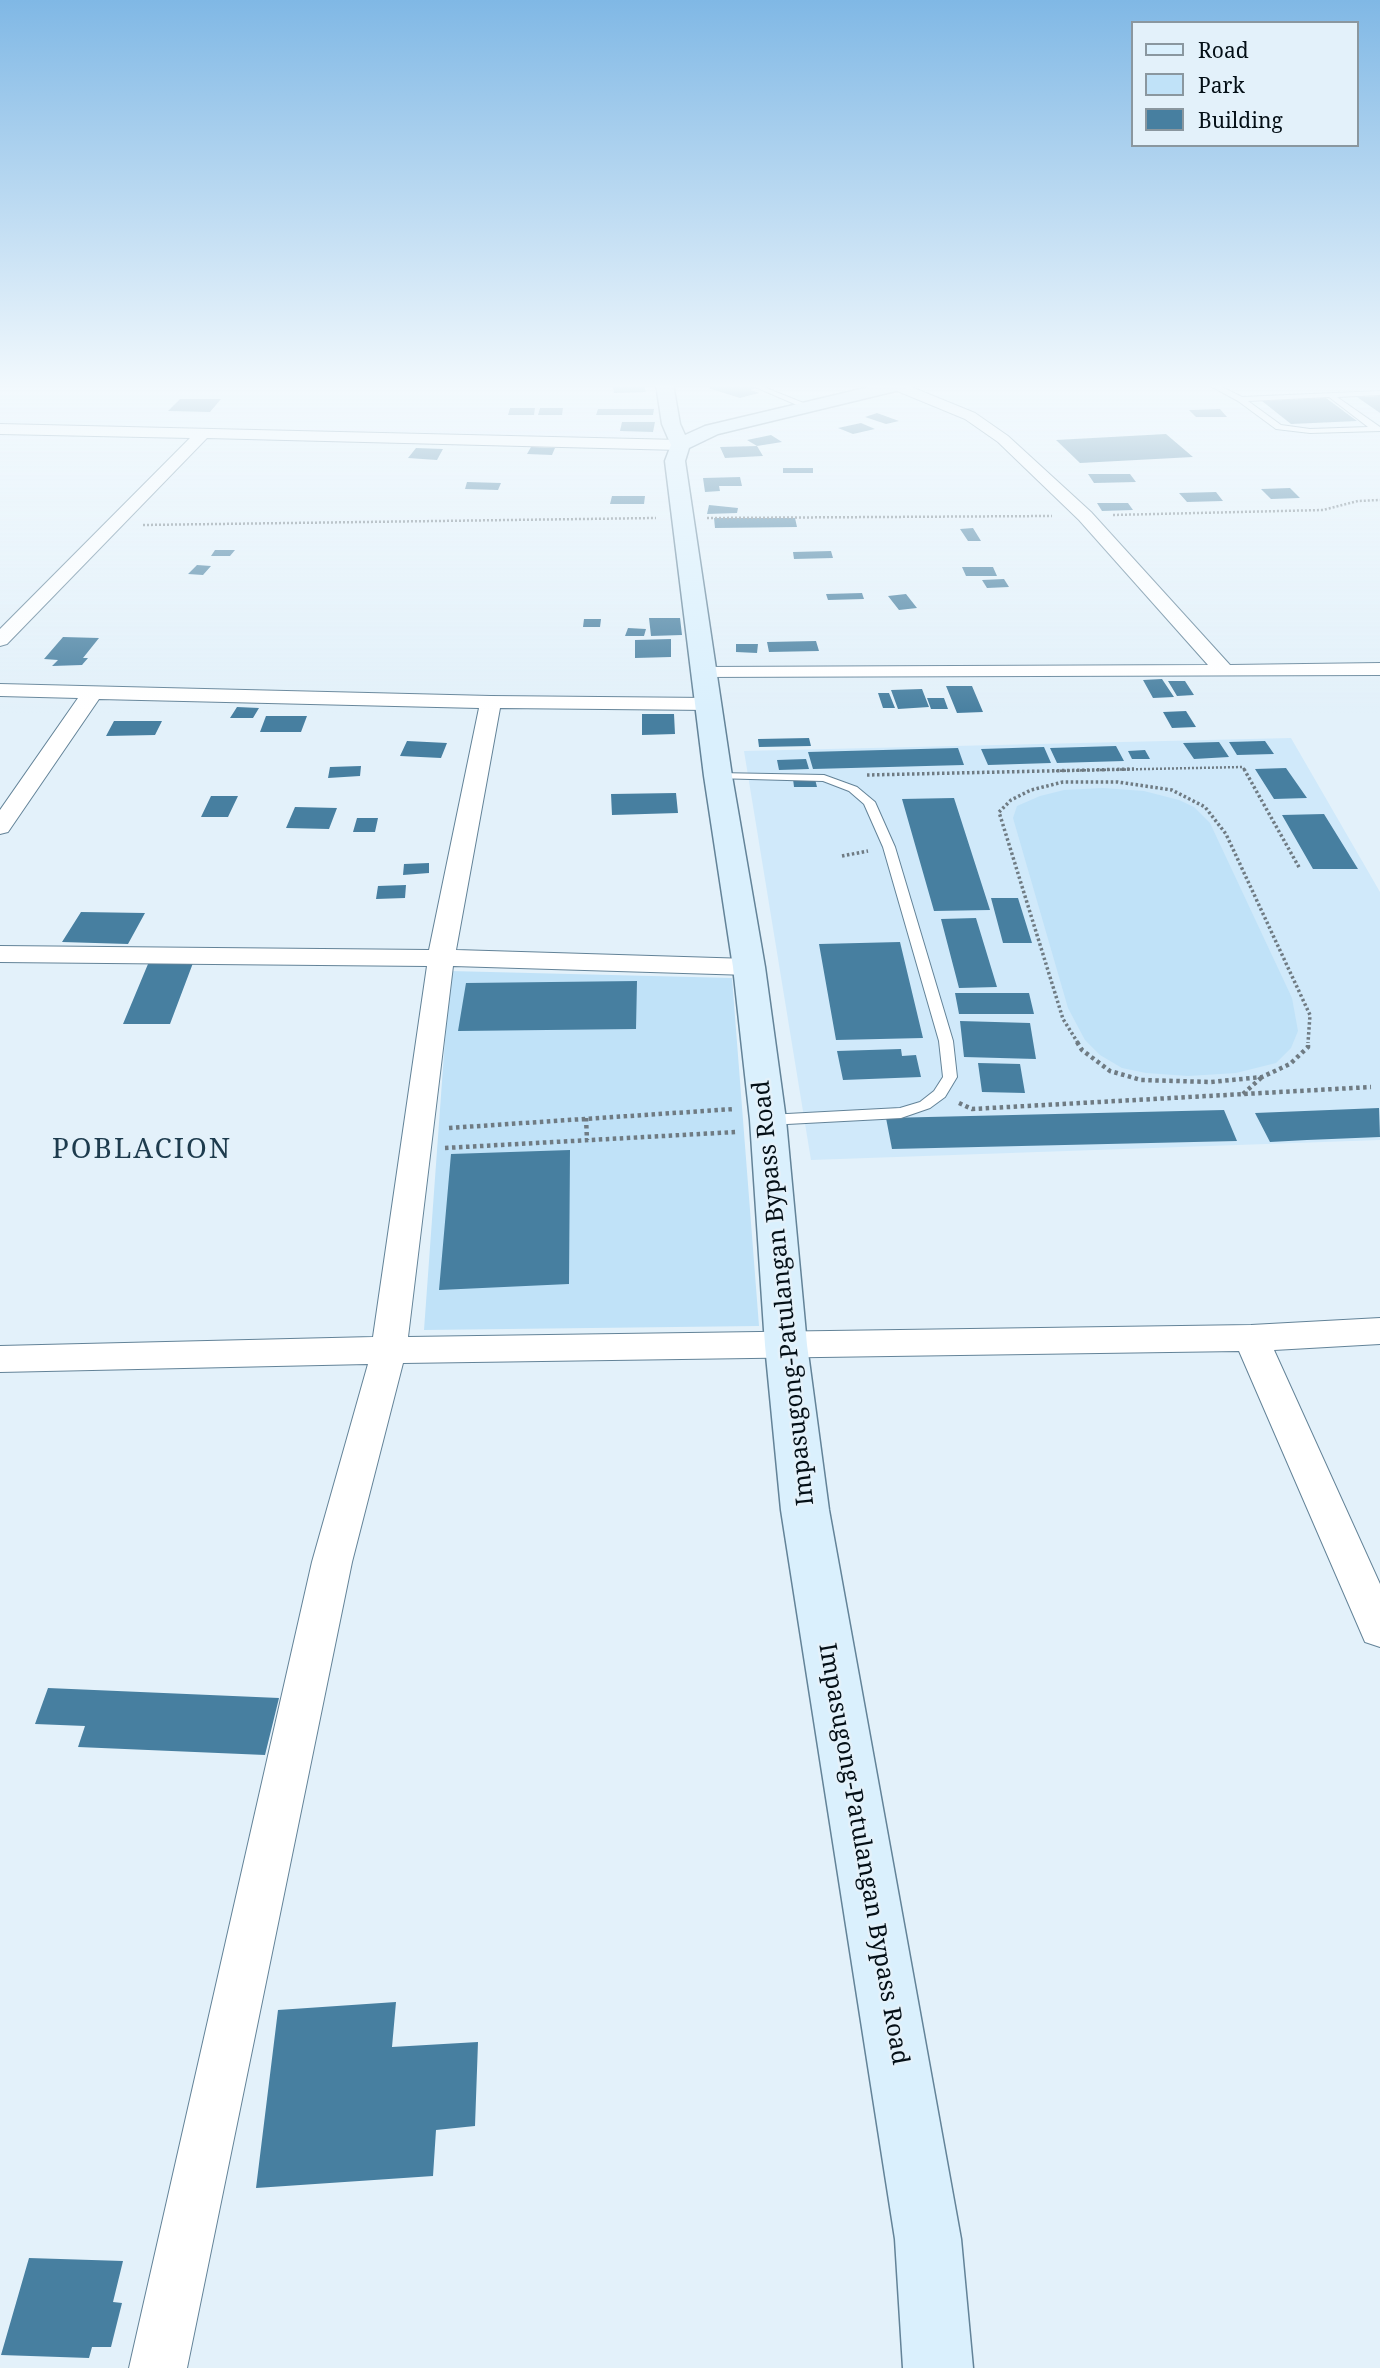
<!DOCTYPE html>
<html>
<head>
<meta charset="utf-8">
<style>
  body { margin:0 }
  #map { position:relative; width:1380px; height:2368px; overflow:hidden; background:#e3f1fa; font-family:"Noto Serif",serif }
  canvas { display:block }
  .legend { position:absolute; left:1131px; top:21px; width:228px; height:126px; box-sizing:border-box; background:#e3f1fa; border:2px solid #8a979f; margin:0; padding:9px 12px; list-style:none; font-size:21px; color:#040f16 }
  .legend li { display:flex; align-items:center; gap:14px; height:35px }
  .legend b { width:35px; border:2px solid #8a979f }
</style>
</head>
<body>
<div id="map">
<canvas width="1380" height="2368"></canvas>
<ul class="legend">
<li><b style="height:9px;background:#daf0fd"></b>Road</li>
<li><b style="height:19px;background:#c0e2f8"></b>Park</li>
<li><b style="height:19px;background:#477fa0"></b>Building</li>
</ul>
</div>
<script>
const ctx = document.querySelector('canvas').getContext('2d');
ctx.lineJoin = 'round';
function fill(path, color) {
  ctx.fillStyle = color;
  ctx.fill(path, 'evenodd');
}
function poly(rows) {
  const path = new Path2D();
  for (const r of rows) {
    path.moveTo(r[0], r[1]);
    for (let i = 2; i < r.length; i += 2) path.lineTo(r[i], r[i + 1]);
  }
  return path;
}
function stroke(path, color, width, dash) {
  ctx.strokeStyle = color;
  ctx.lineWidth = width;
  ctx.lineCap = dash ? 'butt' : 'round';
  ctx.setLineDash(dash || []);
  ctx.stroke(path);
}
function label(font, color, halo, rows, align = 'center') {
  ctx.font = font + ' "Noto Serif",serif';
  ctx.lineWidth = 5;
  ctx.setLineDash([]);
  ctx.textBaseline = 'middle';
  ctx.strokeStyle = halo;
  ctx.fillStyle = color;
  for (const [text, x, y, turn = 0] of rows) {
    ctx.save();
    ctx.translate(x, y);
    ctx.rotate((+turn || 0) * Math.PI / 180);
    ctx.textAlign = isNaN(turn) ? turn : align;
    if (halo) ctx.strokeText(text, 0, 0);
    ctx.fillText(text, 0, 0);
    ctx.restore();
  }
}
fill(poly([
  [1291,738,1380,892,1380,1140,811,1160,744,751]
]), '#d0e9fa');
fill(poly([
  [1103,788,1144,791,1179,800,1194,807,1210,823,1292,998,1298,1031,1291,1048,1276,1063,1236,1073,1188,1076,1146,1073,1122,1068,1100,1055,1085,1040,1068,1008,1013,818,1017,806,1040,796,1064,790],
  [450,971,732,978,759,1326,424,1330]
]), '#c0e2f8');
fill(poly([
  [612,384,644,384,646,392,614,393],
  [724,384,741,384,756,388,751,390,759,393,740,398,708,388],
  [1250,384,1291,384,1294,386,1254,387],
  [1380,396,1380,413,1357,397],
  [1326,398,1357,421,1291,424,1262,401],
  [180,399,221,399,210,412,168,411],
  [510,408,535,408,534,415,508,415],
  [540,408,563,408,562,415,538,415],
  [598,409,654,409,653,415,596,415],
  [1220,409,1227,417,1196,417,1189,410],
  [877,413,899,421,886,424,865,417],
  [622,422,655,422,653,432,620,431],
  [861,423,875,429,853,434,838,428],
  [1166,434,1193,457,1080,463,1056,440],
  [771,435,782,442,757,446,747,440],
  [757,446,763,456,725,458,720,447],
  [531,447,555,448,552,455,527,454],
  [416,448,443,449,437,460,408,458],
  [783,468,813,468,813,473,783,473],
  [1088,474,1130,474,1136,482,1094,483],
  [740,477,742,486,719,486,720,491,705,492,703,478],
  [467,482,501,483,498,490,465,489],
  [1290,488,1300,498,1271,499,1261,489],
  [1216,492,1223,501,1187,502,1179,493],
  [612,496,645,496,644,504,610,504],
  [1097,503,1128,503,1133,510,1102,511],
  [709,505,738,508,737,513,707,514],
  [714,518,795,518,797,527,715,528],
  [973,528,981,541,968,541,960,529],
  [215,550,235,550,230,556,211,556],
  [831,551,833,558,794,559,793,552],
  [197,565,211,566,203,575,188,574],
  [962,567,993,567,997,576,966,576],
  [1004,579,1009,587,987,588,982,580],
  [862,593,864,599,828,600,826,594],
  [906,594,917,608,899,610,888,596],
  [649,618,680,618,682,635,651,636],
  [584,619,601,619,600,627,583,627],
  [628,628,646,629,644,636,625,636],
  [63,637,99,638,83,658,88,658,82,665,52,666,58,660,44,659],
  [671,639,671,657,635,658,635,640],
  [816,641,819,651,769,652,767,642],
  [736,644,758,644,757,653,736,652],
  [1162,679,1174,697,1153,698,1143,680],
  [1168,681,1185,681,1194,695,1177,696],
  [946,686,972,686,983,712,957,713],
  [922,689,929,707,898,709,891,690],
  [878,693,889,693,895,708,883,708],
  [927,698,944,698,948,709,931,709],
  [237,707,259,708,253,718,230,718],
  [1186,711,1196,727,1172,728,1163,712],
  [642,714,674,714,675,734,642,735],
  [266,716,307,716,301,732,260,732],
  [114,721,162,721,155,735,106,736],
  [809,738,811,746,759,747,758,739],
  [407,741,447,743,441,758,400,756],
  [1265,741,1274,754,1237,755,1229,742],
  [1219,742,1229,757,1194,759,1183,743],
  [1116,746,1124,761,1057,763,1050,748],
  [1044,747,1051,763,988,765,981,749],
  [958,748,964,765,813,769,808,752],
  [1145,750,1150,759,1132,759,1128,751],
  [806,759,809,769,779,770,777,760],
  [361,766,360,776,328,778,330,767],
  [1286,768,1307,798,1274,799,1255,769],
  [793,779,815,779,817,787,794,787],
  [676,793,678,813,612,815,611,794],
  [211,796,238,796,228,817,201,817],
  [954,798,990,910,934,911,902,799],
  [295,807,337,808,329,829,286,828],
  [1324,814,1358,869,1313,869,1282,815],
  [357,818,378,818,375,832,353,832],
  [429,863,429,873,403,875,404,864],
  [406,885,405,898,376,899,378,886],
  [991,898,1018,898,1032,943,1003,943],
  [81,912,145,913,128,944,62,942],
  [976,918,997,987,959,988,941,919],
  [900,942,923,1038,836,1040,819,944],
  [193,963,170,1024,123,1024,148,964],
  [637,981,636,1029,458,1031,466,983],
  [955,993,1029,993,1034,1014,959,1014],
  [960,1021,1030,1023,1036,1059,964,1057],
  [901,1049,902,1056,916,1055,921,1077,843,1080,837,1051],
  [978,1063,1020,1064,1025,1093,982,1092],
  [1379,1108,1380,1137,1307,1140,1270,1142,1255,1113],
  [1224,1110,1237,1141,892,1149,886,1118],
  [570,1150,569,1284,439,1290,451,1154],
  [48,1688,279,1698,265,1755,78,1747,85,1726,35,1724],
  [396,2002,392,2047,478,2042,475,2126,436,2130,433,2176,256,2188,278,2010],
  [29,2258,123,2261,113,2302,122,2303,111,2347,92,2347,89,2358,1,2355]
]), '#477fa0');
const lane = poly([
  [748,384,756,384,811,406,804,408,748,384],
  [1207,384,1216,384,1242,397,1380,391,1380,395,1337,397,1380,427,1380,431,1310,433,1276,429,1238,401,1207,384],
  [1329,397,1368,427,1310,429,1281,425,1248,401,1329,397],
  [718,773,824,775,857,787,875,802,895,847,953,1041,957,1077,945,1097,930,1108,901,1118,768,1125,760,1120,768,1115,900,1108,920,1102,934,1091,943,1077,939,1041,883,847,864,804,849,791,823,781,714,778,714,774,718,773]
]);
const street = poly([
  [889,384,904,384,975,413,1008,436,1091,512,1230,665,1380,663,1380,675,697,677,694,673,697,669,704,667,1208,665,1079,520,998,442,965,419,890,388,889,384],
  [0,424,680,440,688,445,680,450,207,438,7,644,0,646,0,629,190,438,0,434,0,424],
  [0,684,491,696,709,698,716,700,720,704,716,708,709,710,500,708,456,950,749,959,758,961,762,967,758,973,749,975,453,966,408,1337,1251,1325,1380,1318,1380,1344,1274,1350,1380,1584,1380,1647,1365,1642,1239,1351,403,1363,352,1562,187,2368,129,2368,312,1562,368,1364,0,1372,0,1346,373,1337,427,966,0,962,0,946,429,950,479,708,99,699,8,832,0,834,0,810,78,698,0,696,0,684]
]);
const secondary = poly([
  [656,384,673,384,680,424,685,435,705,426,882,384,911,384,908,388,718,434,689,448,685,461,732,776,765,967,786,1120,807,1345,829,1510,961,2239,973,2368,903,2368,895,2239,781,1510,765,1345,750,1120,733,967,704,776,665,461,671,445,662,424,656,384]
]);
stroke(lane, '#638398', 2);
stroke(street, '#638398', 2);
stroke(secondary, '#638398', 3);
stroke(poly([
  [1113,515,1323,510,1358,501,1380,500],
  [707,518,1052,516],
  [143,525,656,518],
  [1052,771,1243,767,1245,771]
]), '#6f7b83', 2.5, [2, 2]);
stroke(poly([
  [1244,769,1300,869],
  [867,775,1134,769],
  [842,856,868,851],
  [1078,1043,1063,1019,999,812,1011,800,1031,790,1063,782,1118,782,1172,790,1205,807,1226,834,1310,1015,1308,1043]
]), '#6f7b83', 3.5, [2.5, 2.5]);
stroke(poly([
  [1077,1042,1082,1050,1110,1071,1141,1080,1211,1082,1262,1077,1290,1064,1308,1047,1308,1042],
  [1243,1094,1262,1077],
  [959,1103,972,1109,1371,1087],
  [586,1118,587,1140],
  [449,1128,734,1109],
  [445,1148,736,1132]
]), '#6f7b83', 4.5, [3.5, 3.5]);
fill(lane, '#fff');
fill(street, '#fff');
fill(secondary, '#daf0fd');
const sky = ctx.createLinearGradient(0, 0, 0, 715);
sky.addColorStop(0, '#80b8e5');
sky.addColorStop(0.54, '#f2f9fd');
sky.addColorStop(1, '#f2f9fd00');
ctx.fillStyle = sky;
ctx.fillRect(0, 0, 1380, 715);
label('24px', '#040f16', '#e3f1fa', [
  ["Impasugong-Patulangan Bypass Road",784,1293,-96],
  ["Impasugong-Patulangan Bypass Road",863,1854,80]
]);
ctx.letterSpacing = '2px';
label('28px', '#1d3b4d', '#e3f1fa', [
  ["POBLACION",142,1150]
]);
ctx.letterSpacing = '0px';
</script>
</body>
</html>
